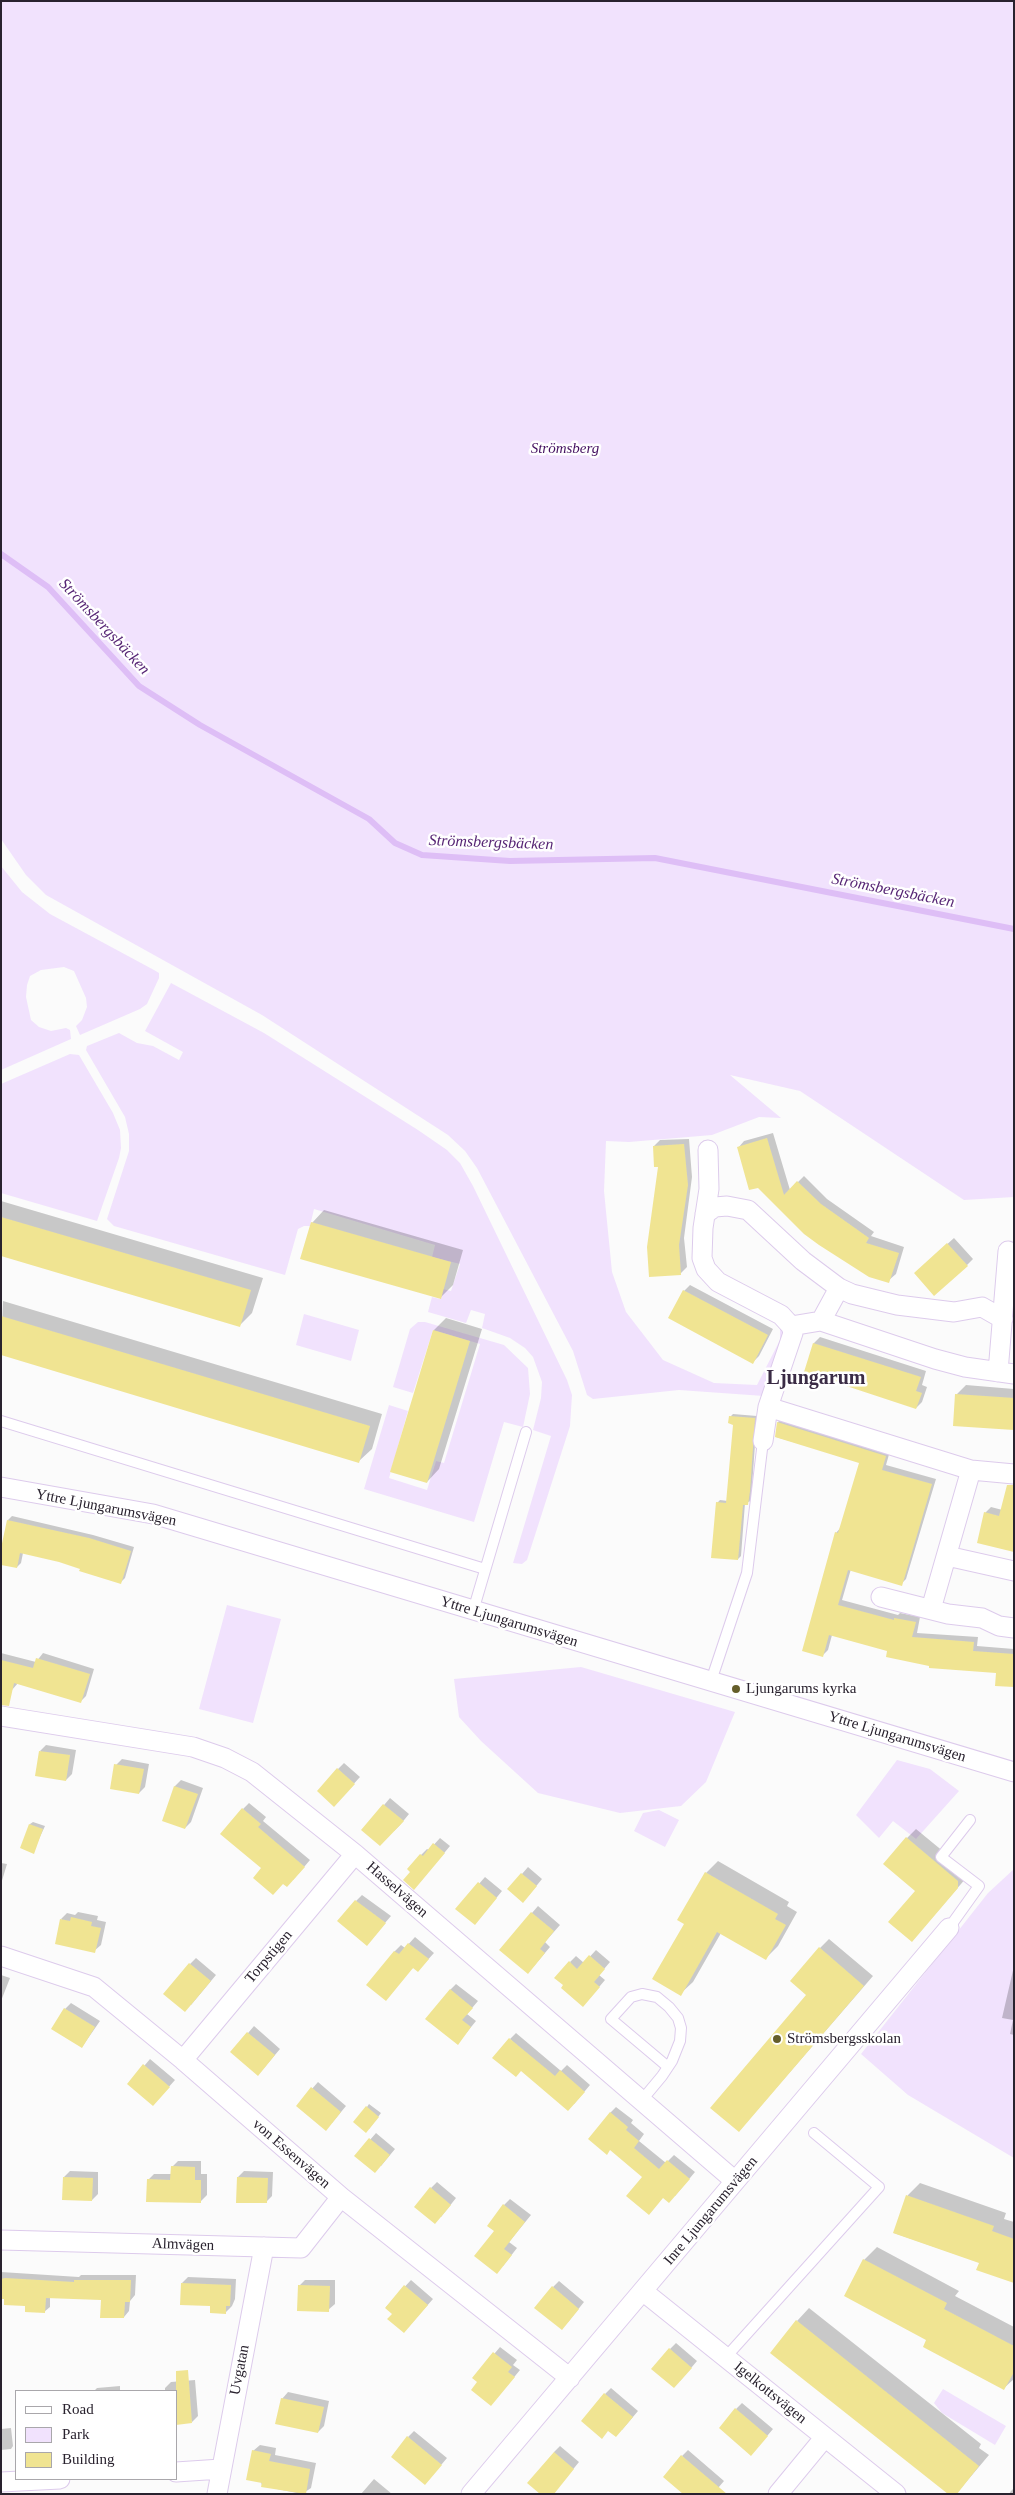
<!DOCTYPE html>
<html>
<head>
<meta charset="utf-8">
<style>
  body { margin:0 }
  #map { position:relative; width:1015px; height:2495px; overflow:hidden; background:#fbfbfb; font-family:Georgia,serif }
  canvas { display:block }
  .frame { position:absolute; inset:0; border:2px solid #29222e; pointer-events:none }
  .legend { position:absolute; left:15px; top:2390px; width:162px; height:90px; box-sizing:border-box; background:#fff; border:1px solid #a9a7ab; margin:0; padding:6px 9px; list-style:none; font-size:15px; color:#29222e }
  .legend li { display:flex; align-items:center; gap:10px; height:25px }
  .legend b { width:25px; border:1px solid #a9a7ab }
</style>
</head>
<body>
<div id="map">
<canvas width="1015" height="2495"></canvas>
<div class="frame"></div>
<ul class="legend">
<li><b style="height:6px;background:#fff"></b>Road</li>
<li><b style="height:14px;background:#f1e2fd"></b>Park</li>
<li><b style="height:14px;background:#f0e492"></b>Building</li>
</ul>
</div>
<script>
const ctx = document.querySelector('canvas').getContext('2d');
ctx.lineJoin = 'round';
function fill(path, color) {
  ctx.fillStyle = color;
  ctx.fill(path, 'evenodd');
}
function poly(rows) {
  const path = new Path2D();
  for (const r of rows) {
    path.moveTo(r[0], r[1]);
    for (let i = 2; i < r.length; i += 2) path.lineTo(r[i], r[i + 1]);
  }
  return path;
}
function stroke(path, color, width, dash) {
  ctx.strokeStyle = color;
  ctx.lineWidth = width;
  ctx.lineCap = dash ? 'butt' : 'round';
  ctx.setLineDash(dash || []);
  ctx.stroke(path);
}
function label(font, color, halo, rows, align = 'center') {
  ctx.font = font + ' Georgia,serif';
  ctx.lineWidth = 5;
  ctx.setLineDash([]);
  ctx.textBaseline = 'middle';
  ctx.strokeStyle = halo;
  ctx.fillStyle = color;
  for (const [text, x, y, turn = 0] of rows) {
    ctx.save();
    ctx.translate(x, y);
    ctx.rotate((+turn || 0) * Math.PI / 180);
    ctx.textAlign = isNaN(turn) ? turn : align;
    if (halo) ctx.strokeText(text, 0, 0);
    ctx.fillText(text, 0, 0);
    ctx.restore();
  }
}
fill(poly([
  [1,1,1014,1,1014,1197,964,1200,800,1091,730,1075,781,1118,759,1117,712,1135,629,1142,606,1141,604,1191,612,1272,626,1312,663,1360,714,1383,757,1385,780,1340,780,1323,785,1333,764,1396,679,1390,593,1399,587,1395,573,1351,477,1168,465,1151,448,1135,262,1015,46,895,26,875,1,839],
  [1,866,22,892,50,914,154,970,159,973,159,978,147,1004,140,1009,80,1035,76,1026,82,1020,87,1007,86,998,74,971,64,967,41,970,30,976,27,985,26,997,31,1020,39,1027,51,1031,66,1028,70,1030,71,1039,1,1070],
  [171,983,264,1033,418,1130,447,1150,460,1163,473,1186,567,1380,572,1395,570,1426,527,1560,522,1564,513,1563,551,1436,533,1430,541,1398,542,1382,533,1357,525,1348,510,1338,482,1328,485,1314,471,1310,466,1323,428,1312,432,1297,440,1299,443,1289,451,1291,460,1264,432,1257,435,1245,314,1209,310,1226,304,1226,298,1229,285,1275,114,1226,107,1219,129,1151,129,1134,125,1117,86,1050,87,1046,119,1033,137,1043,153,1046,179,1060,183,1052,145,1031],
  [70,1054,79,1055,113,1113,120,1130,121,1148,119,1158,97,1221,1,1193,1,1084],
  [304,1314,359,1330,351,1361,296,1345],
  [418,1322,425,1322,504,1345,528,1368,530,1394,523,1427,504,1422,474,1522,364,1489,389,1405,408,1411,389,1478,427,1490,436,1461,444,1463,480,1344,433,1330,413,1393,393,1387,410,1329],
  [227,1605,281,1619,253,1723,199,1709],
  [581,1667,735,1712,706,1782,681,1806,620,1813,538,1793,481,1741,459,1717,454,1679],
  [897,1760,930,1769,959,1791,916,1839,893,1821,879,1838,856,1815],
  [659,1810,679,1820,665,1847,634,1831,643,1813],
  [1014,1869,1014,2158,908,2095,861,2054,988,1893],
  [943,2389,1006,2426,995,2445,942,2413,934,2403]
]), '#f1e2fd');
fill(poly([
  [773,1133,790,1190,804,1176,827,1199,874,1232,871,1236,904,1247,896,1274,889,1280,820,1244,738,1148,744,1141],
  [689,1139,692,1177,684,1238,687,1267,680,1274,654,1146,660,1140],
  [1,1201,263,1278,252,1313,240,1325,1,1254],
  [324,1210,463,1250,453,1285,440,1298,312,1223],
  [954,1238,973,1259,967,1265,922,1267],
  [690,1285,773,1329,759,1356,753,1362,684,1291],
  [3,1301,382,1414,372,1449,359,1461,1,1354],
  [446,1318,482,1329,439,1469,427,1482,434,1330],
  [820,1337,926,1371,922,1385,927,1387,922,1402,916,1408,805,1371,814,1343],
  [966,1385,1014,1389,1014,1429,956,1395],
  [733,1414,757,1416,751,1501,745,1503,741,1556,738,1559,717,1503,720,1500,728,1501,734,1424,730,1417],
  [783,1417,890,1451,886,1465,936,1479,906,1579,901,1584,851,1569,842,1600,898,1615,900,1613,920,1617,917,1633,978,1637,977,1646,1014,1649,1014,1686,997,1672,930,1665,889,1650,832,1635,828,1650,823,1655,836,1533,841,1527,861,1462,776,1437,778,1422],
  [991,1507,1014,1513,1014,1550,985,1513],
  [12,1516,93,1535,134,1547,125,1578,121,1582,59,1560,23,1553,21,1563,17,1567,8,1520],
  [1,1653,36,1662,43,1653,94,1669,86,1696,80,1702,18,1683,12,1690,1,1687],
  [46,1745,76,1750,72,1774,66,1780,40,1751],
  [122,1759,149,1764,145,1787,139,1793,116,1765],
  [344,1763,360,1777,340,1799,338,1769],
  [181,1780,203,1788,191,1822,185,1828,163,1820,175,1786],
  [390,1798,409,1814,400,1825,394,1831,363,1830],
  [249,1803,266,1817,263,1821,310,1860,293,1880,263,1868,243,1809],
  [33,1822,45,1826,33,1852,30,1824],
  [916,1829,967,1871,967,1877,912,1941,917,1891,907,1838],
  [440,1838,450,1846,420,1882,412,1871,421,1855,427,1849,429,1850],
  [718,1861,789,1902,787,1906,797,1912,778,1946,766,1958,721,1933,693,1982,680,1994,685,1924,706,1873],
  [1,1863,7,1864,1,1884],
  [528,1867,542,1879,529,1895,509,1889],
  [485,1877,502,1891,480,1918,457,1909],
  [362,1895,391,1916,372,1938,356,1901],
  [538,1906,560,1925,545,1942,550,1947,534,1966,501,1949],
  [78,1912,98,1916,97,1920,106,1922,101,1945,94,1951,61,1919,67,1913,75,1915],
  [415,1937,434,1953,424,1964,368,1985,395,1951,401,1945,405,1948],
  [829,1939,873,1976,739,2131,808,1995,820,1948],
  [596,1950,610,1962,599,1975,605,1980,589,1999,570,1962,576,1956,584,1963],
  [196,1958,216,1975,191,2005,190,1964],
  [1014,1966,1014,1965,1014,2035,1010,2034,1013,2020,1002,2018],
  [1,1975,10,1978,1,2001],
  [456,1984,478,2001,467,2014,476,2021,463,2037,450,1990],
  [71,2003,100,2021,82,2047,65,2009],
  [254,2026,280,2049,264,2068,232,2052],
  [516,2033,561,2071,567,2065,590,2085,574,2104,510,2039],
  [150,2059,175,2080,159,2098,129,2084],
  [318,2082,346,2106,332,2123,297,2106],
  [369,2104,381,2113,369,2129,367,2107],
  [616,2107,633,2120,631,2123,644,2134,639,2141,666,2163,674,2155,695,2172,675,2196,644,2176,610,2113],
  [376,2133,395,2149,381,2166,356,2156],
  [178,2161,201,2161,201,2174,207,2174,207,2195,201,2201,148,2180,154,2174,172,2174,172,2167],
  [70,2171,98,2172,98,2194,92,2200,64,2177],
  [244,2171,273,2172,272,2196,266,2202,238,2177],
  [437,2182,456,2198,441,2217,431,2188],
  [920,2183,1006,2213,1004,2219,1014,2222,1014,2282,981,2263,894,2233,908,2195],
  [510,2199,531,2215,509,2242,517,2248,503,2266,496,2231,504,2205],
  [877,2247,959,2291,955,2296,1014,2327,1014,2379,1004,2388,928,2339,864,2260],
  [1,2272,79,2277,81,2275,136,2275,135,2295,130,2301,129,2311,124,2317,102,2299,50,2297,50,2307,44,2312,1,2298],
  [188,2277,236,2279,235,2299,232,2306,226,2312,212,2304,182,2283],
  [305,2280,335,2280,335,2304,328,2310,299,2286],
  [411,2280,433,2299,410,2325,386,2307],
  [559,2281,584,2302,568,2322,553,2287],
  [809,2308,981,2444,979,2448,989,2455,956,2494,797,2321],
  [676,2343,697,2361,680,2381,670,2349],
  [500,2347,517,2360,513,2365,520,2370,497,2398,474,2378],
  [195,2380,198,2416,192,2422,176,2391,165,2391,165,2388,171,2382],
  [120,2386,120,2391,94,2391,97,2388],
  [611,2388,638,2411,622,2430,605,2394],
  [288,2392,329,2401,324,2426,318,2432,282,2399],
  [742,2403,773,2429,757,2448,736,2409],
  [11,2428,13,2446,11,2449,1,2450,1,2429],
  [414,2431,447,2458,431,2477,408,2437],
  [260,2445,276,2448,275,2455,316,2463,311,2488,302,2494,262,2486,253,2451],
  [560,2446,579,2462,553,2494,554,2452],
  [688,2450,724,2481,713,2494,682,2456],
  [374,2479,392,2494,361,2494],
  [1014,2488,1014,2494,1009,2494,1011,2491]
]), '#0003');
stroke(poly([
  [1,554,48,587,139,686,200,725,369,819,395,843,422,855,510,861,655,858,1014,929]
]), '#debef6', 6);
fill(poly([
  [767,1138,784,1195,797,1181,821,1204,869,1238,866,1243,899,1253,889,1283,869,1277,819,1245,804,1234,758,1188,749,1190,737,1147],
  [684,1144,688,1185,679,1245,681,1275,649,1277,647,1247,658,1167,654,1167,653,1146],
  [1,1217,251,1290,240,1327,1,1256],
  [311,1222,451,1262,441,1299,300,1259],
  [947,1243,968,1266,934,1296,914,1273],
  [683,1290,768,1335,753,1364,668,1318],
  [1,1316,370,1426,359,1463,1,1355],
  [433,1330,470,1341,427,1483,390,1472],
  [813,1343,921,1377,916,1391,922,1393,916,1409,804,1372],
  [955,1394,1014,1398,1014,1430,953,1426],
  [729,1416,755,1418,750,1491,748,1505,743,1505,738,1560,711,1558,716,1502,726,1503,733,1425,728,1423],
  [777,1422,886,1456,882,1470,932,1484,902,1586,848,1570,838,1605,894,1620,894,1618,916,1622,912,1637,974,1642,973,1651,1014,1654,1014,1687,995,1686,996,1673,929,1668,929,1666,886,1657,887,1651,829,1635,823,1657,802,1651,835,1532,838,1533,859,1463,775,1437],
  [1007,1485,1014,1485,1014,1552,977,1543,984,1512,999,1516],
  [7,1520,89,1538,131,1551,121,1584,79,1571,80,1569,59,1562,20,1553,17,1568,1,1565,1,1548],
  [36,1658,90,1674,81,1703,14,1683,9,1706,1,1705,1,1660,33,1668],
  [39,1751,70,1755,66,1781,35,1776],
  [114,1764,144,1769,139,1794,110,1789],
  [337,1768,355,1784,334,1807,317,1791],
  [174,1786,198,1794,185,1829,162,1821],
  [383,1804,404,1821,380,1846,361,1830],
  [242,1808,261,1824,258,1827,305,1867,287,1887,283,1884,273,1895,253,1878,261,1868,220,1834],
  [29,1824,43,1829,34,1854,20,1848],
  [906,1837,958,1881,958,1888,912,1942,888,1922,915,1891,883,1864],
  [433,1843,445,1853,414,1890,403,1880,410,1872,407,1869,420,1854,423,1856],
  [705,1872,778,1914,775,1919,786,1925,766,1960,717,1932,681,1996,652,1979,684,1924,677,1920],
  [521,1873,537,1886,523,1903,507,1889],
  [478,1882,497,1898,475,1925,455,1909],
  [355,1900,386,1923,367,1946,337,1921],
  [531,1912,554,1931,540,1949,545,1953,528,1974,499,1950],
  [71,1917,92,1922,91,1926,101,1928,95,1953,55,1944,60,1919,70,1921],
  [408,1943,429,1959,418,1972,413,1968,386,2001,366,1985,394,1951,399,1954],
  [819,1947,864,1986,739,2132,710,2108,806,1995,790,1981],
  [589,1955,605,1969,594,1982,600,1987,583,2007,561,1988,563,1985,554,1978,569,1961,577,1969],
  [189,1963,211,1981,185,2012,163,1994],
  [450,1989,473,2008,462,2020,471,2027,458,2045,425,2019],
  [64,2008,95,2027,82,2048,51,2029],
  [247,2032,275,2055,258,2076,230,2052],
  [509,2038,555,2076,560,2070,585,2092,568,2111,521,2071,516,2077,492,2058],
  [143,2064,170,2087,153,2106,127,2084],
  [311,2087,341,2112,326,2131,296,2106],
  [366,2106,379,2117,366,2133,353,2122],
  [610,2112,628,2127,626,2130,639,2141,634,2148,659,2169,667,2160,690,2179,669,2203,663,2198,649,2215,626,2196,642,2177,610,2150,607,2155,588,2139],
  [369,2138,390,2155,375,2173,354,2156],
  [171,2166,195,2167,195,2180,201,2180,201,2203,146,2202,147,2179,170,2180],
  [63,2177,93,2178,92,2201,62,2200],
  [237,2177,268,2178,267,2203,236,2203],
  [430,2187,451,2205,435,2224,414,2207],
  [906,2195,994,2226,992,2231,1014,2239,1014,2283,976,2270,979,2263,893,2233],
  [503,2204,525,2222,504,2249,512,2255,497,2274,474,2256,494,2231,487,2226],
  [863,2259,947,2303,944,2309,1014,2346,1014,2372,1004,2390,923,2347,926,2340,844,2296],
  [5,2278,74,2282,74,2280,131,2280,130,2302,125,2302,124,2318,100,2318,101,2300,46,2298,45,2313,25,2312,25,2306,4,2305,4,2299,1,2299,1,2279],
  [181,2283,231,2285,230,2306,226,2306,226,2314,210,2313,210,2306,180,2305],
  [298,2285,330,2286,329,2312,297,2311],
  [404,2285,428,2305,404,2333,387,2319,392,2314,385,2308],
  [552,2286,579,2309,562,2330,534,2308],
  [796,2320,979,2466,957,2494,948,2494,770,2353],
  [669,2348,692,2368,674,2388,651,2369],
  [493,2352,512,2367,508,2372,515,2377,491,2406,471,2390,477,2382,472,2378],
  [188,2370,192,2423,176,2425,176,2371],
  [604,2393,633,2417,616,2437,608,2431,602,2439,581,2421],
  [281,2398,324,2407,318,2433,275,2424],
  [735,2408,768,2436,751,2456,719,2428],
  [407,2436,442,2465,425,2485,391,2457],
  [252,2450,271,2454,269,2461,310,2469,306,2494,261,2487,262,2483,246,2480],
  [554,2452,574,2469,554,2494,540,2494,527,2483],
  [681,2455,727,2494,683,2494,663,2477]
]), '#f0e492');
const lane = poly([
  [1,1421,485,1569],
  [473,1611,526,1432],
  [711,1681,747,1573,763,1441],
  [949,1928,979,1886,941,1857,970,1820],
  [642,2100,662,2076,672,2061,680,2041,681,2028,678,2018,669,2007,657,1997,642,1994,631,1997,611,2019,668,2067],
  [726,2357,879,2187,814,2133]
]);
const street = poly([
  [708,1150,709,1189,703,1228,702,1258,706,1269,718,1282,781,1315,791,1326,793,1333,768,1407,763,1441],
  [705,1214,715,1207,727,1206,748,1210,803,1261,839,1288,852,1294,897,1305,954,1312,982,1307,1003,1319],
  [821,1321,839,1288],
  [791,1326,821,1321,935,1359,965,1367,1014,1374],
  [998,1372,1008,1251],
  [768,1407,971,1470,1014,1474],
  [1,1487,153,1514,1014,1772],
  [947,1556,1014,1571],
  [881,1597,948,1614,982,1618,999,1626,1014,1628],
  [931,1609,971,1470],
  [1,1716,193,1747,225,1758,252,1772,355,1854,735,2181],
  [1,1956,94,1987,183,2060,341,2197,570,2378],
  [183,2060,355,1854],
  [1,2240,301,2248,341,2197],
  [644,2292,896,2494],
  [176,2472,221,2469],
  [1,2482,60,2479],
  [217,2494,264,2247],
  [471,2494,949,1928],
  [778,2494,825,2437]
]);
stroke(lane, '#ddcbec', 12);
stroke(street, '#ddcbec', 21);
stroke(lane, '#fff', 10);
stroke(street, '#fff', 19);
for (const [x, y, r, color] of [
  [736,1689,5,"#655e2a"],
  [777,2039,5,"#655e2a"]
]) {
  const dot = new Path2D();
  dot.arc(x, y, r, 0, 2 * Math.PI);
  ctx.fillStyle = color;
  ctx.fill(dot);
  stroke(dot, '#fff', 2);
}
label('italic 15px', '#441060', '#fff', [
  ["Strömsberg",565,449]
]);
label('15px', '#29222e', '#fff', [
  ["Yttre Ljungarumsvägen",106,1508,11],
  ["Yttre Ljungarumsvägen",509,1622,17],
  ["Yttre Ljungarumsvägen",897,1737,17],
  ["Hasselvägen",397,1890,41],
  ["Torpstigen",269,1957,-50],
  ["von Essenvägen",291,2154,41],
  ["Inre Ljungarumsvägen",711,2211,-50],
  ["Almvägen",183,2245,2],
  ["Uvgatan",240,2370,-79],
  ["Igelkottsvägen",770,2393,39]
]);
label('15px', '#29222e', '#fff', [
  ["Ljungarums kyrka",746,1689],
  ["Strömsbergsskolan",787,2039]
], 'left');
label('italic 16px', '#572675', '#fff', [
  ["Strömsbergsbäcken",104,627,47],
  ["Strömsbergsbäcken",491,843,2],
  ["Strömsbergsbäcken",893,891,11]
]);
label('bold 20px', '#3a2b45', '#fff', [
  ["Ljungarum",816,1379]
]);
</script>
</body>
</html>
